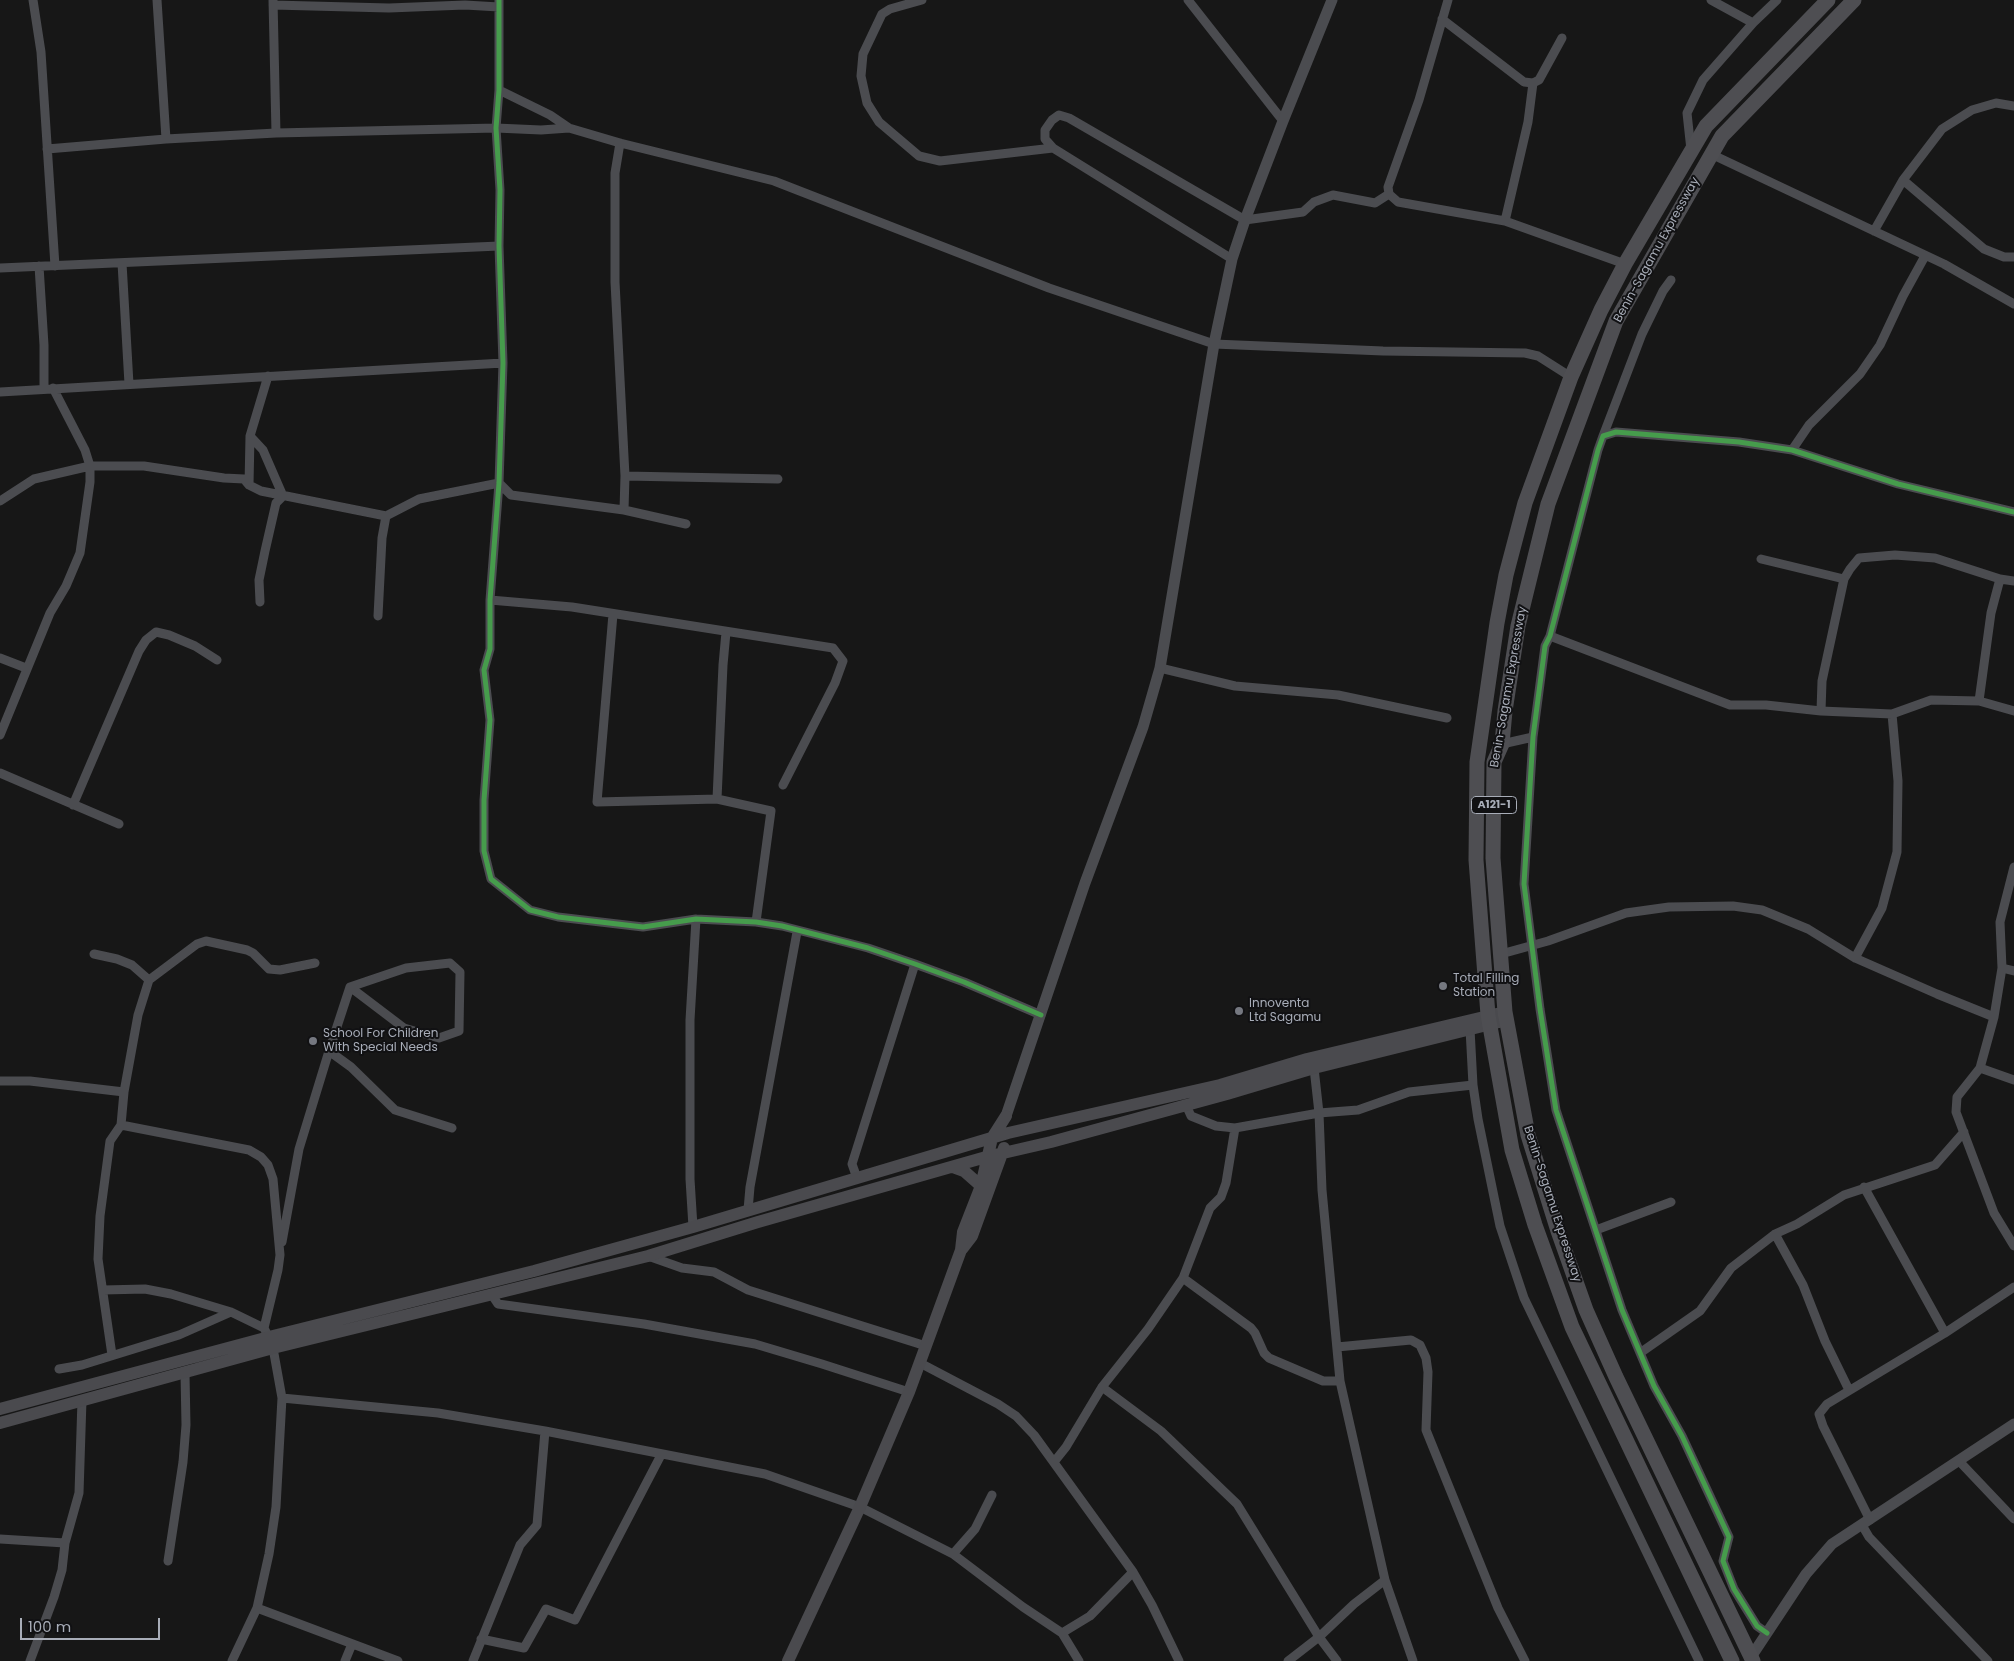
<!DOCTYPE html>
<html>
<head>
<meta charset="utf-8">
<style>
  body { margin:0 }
  #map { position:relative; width:2014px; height:1661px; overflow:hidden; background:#171717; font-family:Poppins,sans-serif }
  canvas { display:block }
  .scale { position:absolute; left:20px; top:1618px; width:140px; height:22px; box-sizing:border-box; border:2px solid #a8adb8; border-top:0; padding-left:6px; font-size:15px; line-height:18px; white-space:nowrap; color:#a8adb8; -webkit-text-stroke:4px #111113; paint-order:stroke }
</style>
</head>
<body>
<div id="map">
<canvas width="2014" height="1661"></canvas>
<div class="scale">100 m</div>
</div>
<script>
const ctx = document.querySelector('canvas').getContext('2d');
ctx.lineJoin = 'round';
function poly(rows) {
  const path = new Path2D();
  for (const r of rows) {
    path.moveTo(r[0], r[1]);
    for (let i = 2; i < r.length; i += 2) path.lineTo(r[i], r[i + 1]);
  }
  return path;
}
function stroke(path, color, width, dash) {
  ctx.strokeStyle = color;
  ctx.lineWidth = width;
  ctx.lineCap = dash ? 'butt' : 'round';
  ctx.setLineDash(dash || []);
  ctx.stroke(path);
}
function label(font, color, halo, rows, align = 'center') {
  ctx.font = font + ' Poppins,sans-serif';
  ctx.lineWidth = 4;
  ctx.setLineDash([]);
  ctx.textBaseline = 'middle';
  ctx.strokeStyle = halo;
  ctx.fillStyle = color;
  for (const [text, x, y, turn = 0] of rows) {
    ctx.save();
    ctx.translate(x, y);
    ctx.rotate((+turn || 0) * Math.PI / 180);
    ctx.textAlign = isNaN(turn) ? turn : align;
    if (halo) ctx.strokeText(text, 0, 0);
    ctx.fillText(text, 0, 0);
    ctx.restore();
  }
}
stroke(poly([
  [33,0,41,52,55,266],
  [157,0,166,139],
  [273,0,276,133],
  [499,0,499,90,496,128,500,190,499,246,503,363,499,483,490,600,490,649,484,670,490,720,484,800,484,851,491,879,530,910,558,917,643,927,696,919,756,922,782,926,868,948,915,964,964,982,1041,1015],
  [922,0,890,9,882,14,863,54,861,76,867,103,879,122,919,156,940,161,1053,148],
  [1188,0,1283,121],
  [1448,0,1419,100,1388,187,1389,194,1398,202,1505,221,1625,264],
  [1711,0,1753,23],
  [273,5,389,8,465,5,499,7],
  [1442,19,1524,82,1533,83,1539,80,1562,38],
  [499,90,550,115,569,128,620,143,774,181,1049,288,1214,344,1383,351,1525,353,1538,356,1571,377],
  [620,143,615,173,615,282,625,476,624,510],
  [47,149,166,139,276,133,496,128,541,130,569,128],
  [1691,150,1687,113,1703,80,1753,23,1777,0],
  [1711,154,1944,264,2014,304],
  [1903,180,1984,249,2004,257,2014,257],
  [1505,221,1528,122,1533,83],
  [1874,231,1903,180,1942,129,1972,110,1996,103,2014,106],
  [1232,259,1053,148,1045,139,1045,130,1052,120,1059,115,1069,118,1245,220,1303,212,1314,202,1333,195,1375,203,1389,194],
  [122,263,129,384],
  [39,266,44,345,44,389],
  [0,268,499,246],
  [0,392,503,363],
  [250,436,263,450,283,496,276,503,265,551,259,580,260,602],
  [1603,436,1642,334,1663,291,1671,280],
  [1792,450,1809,425,1860,374,1880,345,1903,296,1925,256],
  [625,476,778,479],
  [249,485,250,436,268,376],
  [0,501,34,479,90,466,144,466,224,478,244,479,249,485,261,491,386,516,419,499,499,483,511,495,624,510,686,524],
  [1761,559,1844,579],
  [2000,579,2014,581],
  [490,600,572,607,833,648,843,661,835,683,783,785],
  [613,614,597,802,717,799],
  [378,616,382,538,386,516],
  [726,632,723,665,717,799,771,811,756,922],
  [1550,636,1730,705,1766,705,1821,711,1892,714,1931,700,1979,701,2014,711],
  [0,658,26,668],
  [1160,668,1235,686,1338,695,1447,718],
  [1821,711,1822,681,1844,579,1850,569,1859,558,1895,555,1935,558,2000,579,1991,613,1979,701],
  [0,735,50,613,66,586,80,553,90,482,90,466,85,450,53,388],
  [1502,744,1533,737],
  [0,773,119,824],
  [73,805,139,651,146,640,156,632,169,635,195,646,217,660],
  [94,954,117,959,132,965,149,980],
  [1501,954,1548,941,1626,913,1669,907,1733,906,1762,910,1808,929,1855,958,1937,994,1994,1017,2002,968,2014,971],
  [1855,958,1882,908,1897,852,1898,781,1892,714],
  [450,963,460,972,459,1031,439,1038,404,1028,350,987,406,968,450,963],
  [2002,968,2000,922,2014,867],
  [350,987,329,1051,351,1067,395,1110,452,1128],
  [1994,1017,1980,1068,1957,1097,1956,1112,1994,1213,2014,1246],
  [1470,1029,1473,1085,1478,1119,1500,1226,1524,1298,1699,1661],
  [1314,1068,1319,1113,1322,1190,1340,1381,1385,1580,1413,1661],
  [1980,1068,2014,1080],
  [0,1081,30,1081,124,1092],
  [1186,1105,1191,1116,1216,1126,1235,1128,1319,1113,1358,1110,1409,1092,1473,1085],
  [121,1125,249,1150,261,1157,268,1165,273,1179,280,1255,278,1270,264,1328],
  [857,1178,852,1164,915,964],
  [1864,1187,1945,1333],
  [748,1210,750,1187,797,932],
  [693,1227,690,1179,690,1020,696,919],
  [1596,1230,1671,1202],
  [1775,1234,1803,1285,1825,1341,1849,1390],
  [282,1242,299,1149,329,1051],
  [648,1256,682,1268,714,1272,748,1290,926,1346],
  [1183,1278,1251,1328,1255,1333,1264,1353,1269,1358,1323,1381,1340,1381],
  [103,1290,145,1289,171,1294,231,1312,264,1328,266,1332],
  [492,1295,498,1304,644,1324,755,1344,822,1364,909,1392],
  [1337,1347,1411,1340,1420,1345,1426,1358,1428,1372,1426,1430,1498,1608,1525,1661],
  [1640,1353,1700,1311,1731,1268,1775,1234,1797,1224,1844,1195,1935,1165,1964,1132],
  [112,1355,98,1259,100,1216,110,1141,121,1125,124,1092,138,1015,149,980,197,944,206,941,247,950,253,953,269,969,280,970,315,963],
  [920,1363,998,1404,1016,1416,1034,1435,1133,1572,1152,1605,1179,1661],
  [59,1369,82,1365,179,1335,231,1312],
  [1102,1387,1161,1431,1237,1504,1319,1637,1337,1661],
  [282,1398,438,1413,545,1431,765,1474,860,1507,953,1554,1023,1607,1062,1633,1079,1661],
  [1959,1461,2014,1519],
  [1054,1462,1066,1447,1102,1387,1148,1329,1183,1278,1210,1208,1221,1197,1226,1183,1235,1128],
  [1870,1520,1823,1426,1819,1414,1827,1404,1945,1333,2014,1287],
  [1862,1525,1869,1537,1988,1661],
  [0,1539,65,1543],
  [953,1554,975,1529,992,1495],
  [168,1561,183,1462,186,1425,185,1374],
  [257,1608,398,1661],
  [1062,1633,1090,1616,1133,1572],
  [1767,1633,1757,1626,1734,1589,1723,1561,1729,1537,1682,1436,1654,1386,1622,1310,1556,1110,1540,1009,1524,884,1533,737,1545,646,1550,636,1598,450,1603,436,1616,432,1739,442,1792,450,1898,484,2014,512],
  [481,1639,524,1648,546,1609,575,1620,661,1455],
  [30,1661,54,1597,62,1570,65,1543,79,1493,82,1400],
  [232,1661,257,1608,269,1554,276,1507,282,1398,273,1348],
  [345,1661,352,1644],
  [473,1661,520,1545,537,1525,545,1431],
  [1288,1661,1319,1637,1354,1604,1385,1580]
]), '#4b4c50', 9);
stroke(poly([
  [1006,1116,1085,883,1143,727,1160,668,1214,344,1232,259,1245,220,1283,121,1332,0],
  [1751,1657,1806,1574,1832,1544,2014,1424]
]), '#4b4c50', 11);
stroke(poly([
  [953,1167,964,1171,981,1186],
  [962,1249,972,1236,1004,1148],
  [0,1409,269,1337,534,1271,693,1227,1008,1133,1220,1085,1307,1059,1505,1012],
  [0,1423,273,1348,648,1256,758,1222,986,1157,1051,1142,1227,1094,1314,1068,1499,1022],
  [788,1661,860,1507,909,1392,961,1250,963,1232,981,1186,992,1138,1006,1116]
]), '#4a4a4e', 12);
stroke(poly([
  [1732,1661,1572,1327,1535,1225,1512,1150,1488,1015,1476,860,1477,762,1497,623,1506,575,1525,503,1571,377,1601,310,1625,264,1706,126,1828,0],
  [1753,1661,1616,1377,1586,1310,1558,1231,1528,1135,1505,1012,1493,858,1494,762,1502,744,1505,711,1518,626,1548,504,1616,321,1722,136,1854,0]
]), '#4e4e52', 15);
stroke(poly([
  [499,0,499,90,496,128,500,190,499,246,503,363,499,483,490,600,490,649,484,670,490,720,484,800,484,851,491,879,530,910,558,917,643,927,696,919,756,922,782,926,868,948,915,964,964,982,1041,1015],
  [1767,1633,1757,1626,1734,1589,1723,1561,1729,1537,1682,1436,1654,1386,1622,1310,1556,1110,1540,1009,1524,884,1533,737,1545,646,1550,636,1598,450,1603,436,1616,432,1739,442,1792,450,1898,484,2014,512]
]), '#469c4c', 5);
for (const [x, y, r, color] of [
  [1443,986,5,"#757880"],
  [1239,1011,5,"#757880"],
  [313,1041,5,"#757880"]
]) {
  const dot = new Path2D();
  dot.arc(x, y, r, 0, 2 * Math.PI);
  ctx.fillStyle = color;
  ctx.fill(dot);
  stroke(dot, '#111113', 2);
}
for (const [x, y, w] of [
  [1494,805,45]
]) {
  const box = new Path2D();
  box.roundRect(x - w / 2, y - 8.5, w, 17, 4);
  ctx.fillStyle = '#111113';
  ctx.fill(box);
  stroke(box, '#a8adb8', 1);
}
label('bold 11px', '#a8adb8', null, [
  ["A121-1",1494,805]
]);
label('12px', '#a8adb8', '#111113', [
  ["Benin-Sagamu Expressway",1657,250,-61],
  ["Benin-Sagamu Expressway",1509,687,-80],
  ["Benin-Sagamu Expressway",1552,1204,72]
]);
label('12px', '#a8adb8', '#111113', [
  ["Total Filling",1453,979],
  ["Station",1453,993],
  ["Innoventa",1249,1004],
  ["Ltd Sagamu",1249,1018],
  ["School For Children",323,1034],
  ["With Special Needs",323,1048]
], 'left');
</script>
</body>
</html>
